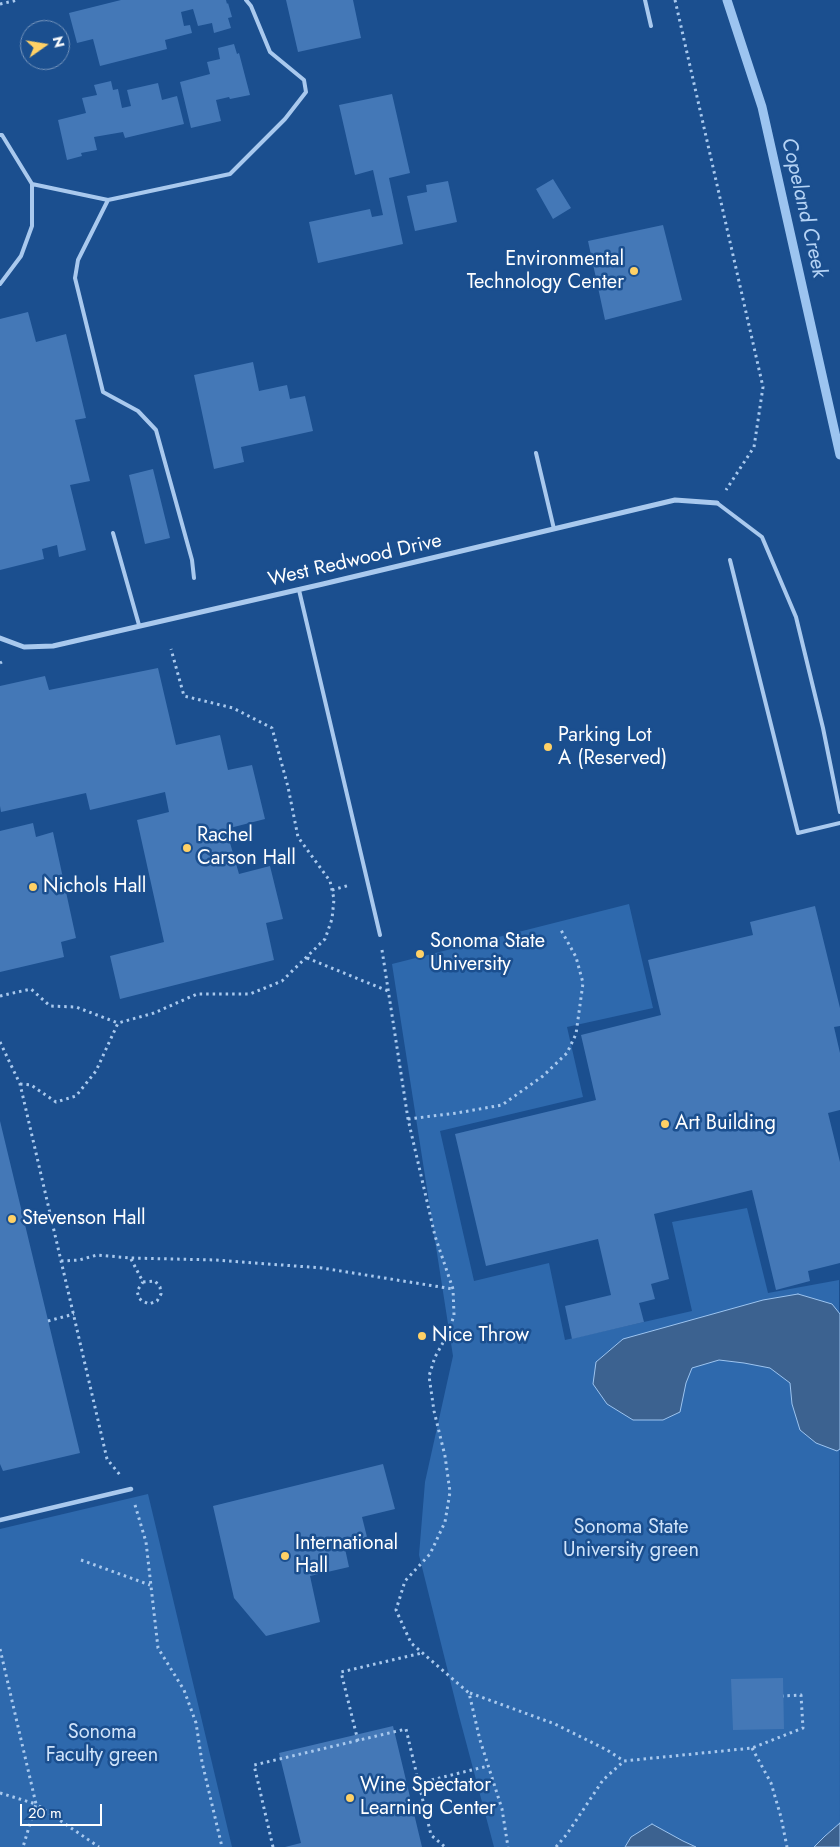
<!DOCTYPE html>
<html>
<head>
<meta charset="utf-8">
<style>
  body { margin:0 }
  #map { position:relative; width:840px; height:1847px; overflow:hidden; background:#1b4f8f; font-family:Jost,sans-serif }
  canvas { display:block }
  .north { position:absolute; left:20px; top:20px; width:50px; height:50px; box-sizing:border-box; background:#1b4f8f; border:1px solid #7695bc; border-radius:50%; rotate:77deg; font-size:14px; font-weight:700; line-height:20px; text-align:center; color:#fff }
  .north::after { content:''; display:block; margin:auto; width:18px; height:22px; background:#ffd166; clip-path:polygon(50% 0,100% 100%,50% 72%,0 100%) }
  .scale { position:absolute; left:20px; top:1804px; width:82px; height:22px; box-sizing:border-box; border:2px solid #fff; border-top:0; padding-left:6px; font-size:15px; line-height:18px; white-space:nowrap; color:#fff; -webkit-text-stroke:4px #1b4f8f; paint-order:stroke }
</style>
</head>
<body>
<div id="map">
<canvas width="840" height="1847"></canvas>
<div class="north">N</div>
<div class="scale">20 m</div>
</div>
<script>
const ctx = document.querySelector('canvas').getContext('2d');
ctx.lineJoin = 'round';
function fill(path, color) {
  ctx.fillStyle = color;
  ctx.fill(path, 'evenodd');
}
function poly(rows) {
  const path = new Path2D();
  for (const r of rows) {
    path.moveTo(r[0], r[1]);
    for (let i = 2; i < r.length; i += 2) path.lineTo(r[i], r[i + 1]);
  }
  return path;
}
function stroke(path, color, width, dash) {
  ctx.strokeStyle = color;
  ctx.lineWidth = width;
  ctx.lineCap = dash ? 'butt' : 'round';
  ctx.setLineDash(dash || []);
  ctx.stroke(path);
}
function label(font, color, halo, rows, align = 'center') {
  ctx.font = font + ' Jost,sans-serif';
  ctx.lineWidth = 5;
  ctx.setLineDash([]);
  ctx.textBaseline = 'middle';
  ctx.strokeStyle = halo;
  ctx.fillStyle = color;
  for (const [text, x, y, turn = 0] of rows) {
    ctx.save();
    ctx.translate(x, y);
    ctx.rotate((+turn || 0) * Math.PI / 180);
    ctx.textAlign = isNaN(turn) ? turn : align;
    if (halo) ctx.strokeText(text, 0, 0);
    ctx.fillText(text, 0, 0);
    ctx.restore();
  }
}
fill(poly([
  [629,904,653,1008,567,1027,583,1097,440,1131,474,1281,549,1263,565,1340,692,1311,672,1222,747,1208,768,1293,839,1280,840,1847,494,1847,458,1712,419,1555,425,1482,453,1356,392,964],
  [148,1494,232,1847,0,1847,0,1529]
]), '#2e69ad');
const water = poly([
  [798,1294,832,1304,840,1314,840,1449,837,1451,816,1443,800,1430,792,1404,790,1383,770,1368,744,1363,719,1360,692,1368,686,1383,680,1412,663,1420,633,1420,607,1404,593,1384,596,1362,623,1339,763,1300,798,1294],
  [840,1823,840,1847,814,1847,825,1836,840,1823],
  [652,1824,683,1841,696,1847,625,1847,631,1837,652,1824]
]);
fill(water, '#3c6290');
stroke(water, '#9cc4f0', 1);
stroke(poly([
  [727,0,762,107,840,455]
]), '#9cc4f0', 9);
fill(poly([
  [121,0,226,0,227,4,228,3,232,17,228,18,231,28,214,33,212,23,198,26,193,9,181,12,184,26,190,25,192,33,165,40,167,49,100,66,93,39,77,43,69,13],
  [286,0,353,0,361,38,298,52],
  [234,44,237,54,239,53,250,95,230,99,229,97,216,100,221,121,191,128,180,82,210,74,207,62,220,59,218,48],
  [111,81,113,90,118,89,122,108,131,106,127,90,158,83,162,100,177,96,184,124,125,138,123,132,94,137,97,150,81,153,82,156,67,160,58,120,86,113,82,98,97,95,94,85],
  [392,94,410,173,389,178,403,244,318,263,309,222,370,209,372,217,383,215,373,170,355,175,339,105],
  [553,179,571,208,553,219,536,189],
  [448,181,457,222,415,231,407,196,427,192,426,185],
  [663,225,682,300,605,320,588,241],
  [28,312,36,342,66,334,86,418,75,420,90,481,70,485,86,550,59,557,57,545,42,549,44,559,0,570,0,319],
  [253,362,259,391,287,385,290,399,305,396,313,431,241,447,244,462,214,469,194,375],
  [153,469,170,538,145,544,129,475],
  [158,668,176,745,220,735,228,770,252,765,265,819,226,829,239,874,270,866,283,919,266,923,274,960,120,999,110,956,164,942,137,820,169,812,165,792,90,810,86,793,1,812,0,806,0,686,45,676,49,690],
  [33,823,36,837,53,832,76,938,61,942,64,957,0,972,0,831],
  [815,906,840,1008,840,1026,834,1027,840,1053,840,1110,828,1113,840,1162,840,1263,808,1271,810,1281,776,1290,752,1190,654,1214,669,1279,651,1284,655,1299,639,1303,644,1322,572,1339,565,1306,611,1295,598,1239,486,1266,455,1134,596,1100,581,1035,661,1015,648,960,753,935,750,922],
  [0,1121,80,1453,3,1471,0,1464],
  [383,1464,395,1509,362,1517,367,1537,344,1544,349,1567,310,1576,320,1622,266,1636,234,1598,213,1506],
  [783,1678,784,1729,733,1730,731,1679],
  [393,1726,422,1847,285,1847,301,1843,279,1753]
]), '#4478b7');
stroke(poly([
  [675,0,763,387,754,447,726,490],
  [0,4,18,0],
  [0,663,2,662],
  [332,890,350,885],
  [382,950,408,1119,435,1236,453,1289,454,1315,449,1332,435,1357,429,1376,434,1411,445,1456,450,1492,445,1522,430,1554,405,1581,396,1610,411,1643,469,1693,480,1740,502,1809,508,1847],
  [307,958,388,991],
  [0,996,31,989,50,1006,76,1007,118,1023],
  [0,1042,20,1084,107,1459,120,1475],
  [20,1084,31,1085,56,1102,76,1096,96,1071,118,1023,154,1013,197,994,250,994,282,981,325,939,332,919,334,899,330,881,298,837,288,787,272,728,233,708,184,696,171,649],
  [408,1119,457,1113,502,1105,543,1076,567,1053,576,1034,583,983,576,957,561,930],
  [131,1259,143,1282,155,1281,160,1287,161,1294,157,1301,149,1304,142,1301,139,1298,137,1291,143,1282],
  [61,1261,79,1260,97,1255,131,1258,215,1260,322,1268,453,1289],
  [48,1321,74,1314],
  [135,1505,146,1542,158,1648,184,1690,196,1723,202,1762,222,1847],
  [81,1560,150,1585],
  [0,1649,36,1804,99,1847],
  [470,1693,555,1724,607,1750,624,1761,752,1748,803,1728,801,1695,783,1696],
  [358,1741,341,1672,422,1653],
  [752,1748,771,1783,781,1817,787,1847],
  [419,1783,488,1766],
  [0,1793,36,1804,23,1847],
  [273,1847,254,1765,406,1729,431,1835,445,1847],
  [556,1847,567,1834,603,1780,624,1761]
]), '#a9c9ee', 3, [2.5, 4]);
stroke(poly([
  [645,0,651,26],
  [0,135,2,135,32,184,108,200,230,174,285,119,306,92,304,80,270,52,251,6,246,0],
  [108,200,78,260,75,278,103,392,138,411,156,430,192,560,194,578],
  [0,284,21,256,32,226,32,184],
  [536,453,554,529],
  [717,503,762,537,796,617,823,728,840,812],
  [113,533,139,625],
  [730,560,798,833,840,823],
  [299,590,380,935]
]), '#a9c9ee', 4);
stroke(poly([
  [0,1520,131,1489]
]), '#a9c9ee', 4.5);
stroke(poly([
  [0,638,24,647,53,646,323,584,675,500,717,503]
]), '#a9c9ee', 5);
for (const [x, y, r, color] of [
  [634,271,5,"#ffd166"],
  [548,747,5,"#ffd166"],
  [187,848,5,"#ffd166"],
  [33,887,5,"#ffd166"],
  [420,954,5,"#ffd166"],
  [665,1124,5,"#ffd166"],
  [12,1219,5,"#ffd166"],
  [422,1336,5,"#ffd166"],
  [285,1556,5,"#ffd166"],
  [350,1798,5,"#ffd166"]
]) {
  const dot = new Path2D();
  dot.arc(x, y, r, 0, 2 * Math.PI);
  ctx.fillStyle = color;
  ctx.fill(dot);
  stroke(dot, '#1b4f8f', 2);
}
label('20px', '#fff', '#1b4f8f', [
  ["Environmental",624,260,"right"],
  ["Technology Center",624,283,"right"],
  ["Parking Lot",558,736],
  ["A (Reserved)",558,759],
  ["Rachel",197,836],
  ["Carson Hall",197,859],
  ["Nichols Hall",43,887],
  ["Sonoma State",430,942],
  ["University",430,965],
  ["Art Building",675,1124],
  ["Stevenson Hall",22,1219],
  ["Nice Throw",432,1336],
  ["International",295,1544],
  ["Hall",295,1567],
  ["Wine Spectator",360,1786],
  ["Learning Center",360,1809]
], 'left');
label('20px', '#fff', '#1b4f8f', [
  ["West Redwood Drive",355,561,-13]
]);
label('20px', '#cfe3fa', '#1b4f8f', [
  ["Sonoma State",631,1528],
  ["University green",631,1551],
  ["Sonoma",102,1733],
  ["Faculty green",102,1756]
]);
label('italic 21px', '#b5d3f5', '#1b4f8f', [
  ["Copeland Creek",803,208,77]
]);
</script>
</body>
</html>
